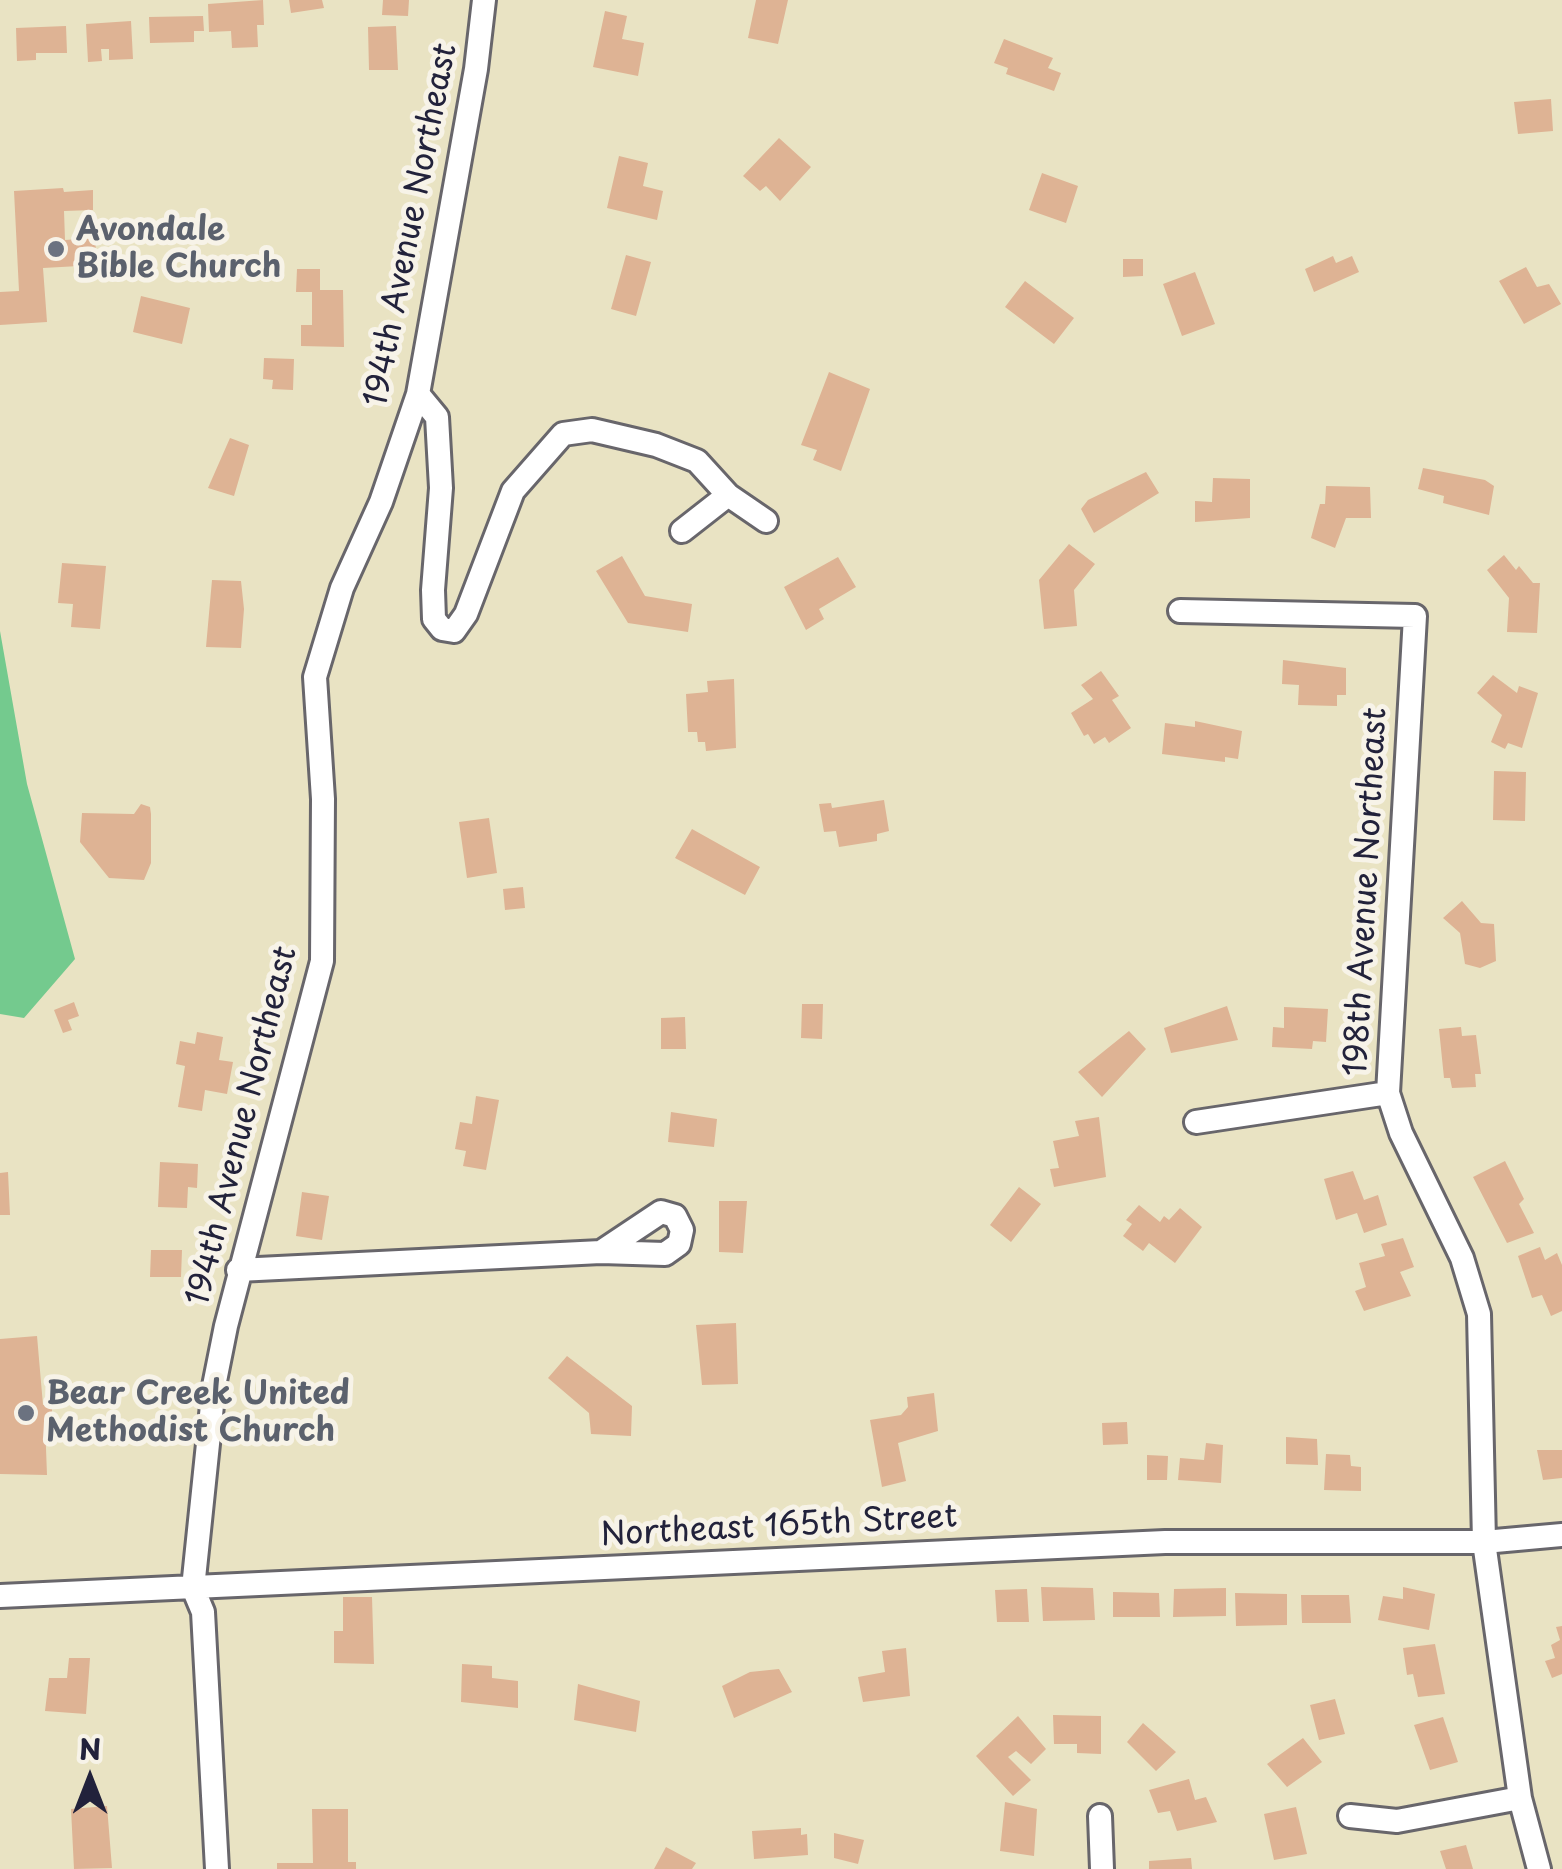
<!DOCTYPE html>
<html>
<head>
<meta charset="utf-8">
<style>
  body { margin:0 }
  #map { position:relative; width:1562px; height:1869px; overflow:hidden; background:#e9e3c3; font-family:"Playpen Sans",sans-serif }
  canvas { display:block }
  .north { position:absolute; left:40px; top:1729px; width:100px; height:100px; -webkit-text-stroke:8px #f7f3e8; paint-order:stroke; rotate:0deg; font-size:28px; font-weight:700; line-height:40px; text-align:center; color:#22223b }
  .north::after { content:''; display:block; margin:auto; width:35px; height:45px; background:#22223b; clip-path:polygon(50% 0,100% 100%,50% 72%,0 100%) }
</style>
</head>
<body>
<div id="map">
<canvas width="1562" height="1869"></canvas>
<div class="north">N</div>
</div>
<script>
const ctx = document.querySelector('canvas').getContext('2d');
ctx.lineJoin = 'round';
function fill(path, color) {
  ctx.fillStyle = color;
  ctx.fill(path, 'evenodd');
}
function poly(rows) {
  const path = new Path2D();
  for (const r of rows) {
    path.moveTo(r[0], r[1]);
    for (let i = 2; i < r.length; i += 2) path.lineTo(r[i], r[i + 1]);
  }
  return path;
}
function stroke(path, color, width, dash) {
  ctx.strokeStyle = color;
  ctx.lineWidth = width;
  ctx.lineCap = dash ? 'butt' : 'round';
  ctx.setLineDash(dash || []);
  ctx.stroke(path);
}
function label(font, color, halo, rows, align = 'center') {
  ctx.font = font + ' "Playpen Sans",sans-serif';
  ctx.lineWidth = 10;
  ctx.setLineDash([]);
  ctx.textBaseline = 'middle';
  ctx.strokeStyle = halo;
  ctx.fillStyle = color;
  for (const [text, x, y, turn = 0] of rows) {
    ctx.save();
    ctx.translate(x, y);
    ctx.rotate((+turn || 0) * Math.PI / 180);
    ctx.textAlign = isNaN(turn) ? turn : align;
    if (halo) ctx.strokeText(text, 0, 0);
    ctx.fillText(text, 0, 0);
    ctx.restore();
  }
}
fill(poly([
  [0,631,27,784,75,959,24,1018,0,1014]
]), '#74ca8e');
fill(poly([
  [263,0,264,25,257,25,258,47,232,48,231,31,209,32,208,4],
  [289,0,322,0,324,8,291,13],
  [383,0,409,0,408,16,382,15],
  [756,0,788,0,778,44,748,38],
  [605,11,627,16,622,39,644,43,638,76,593,67],
  [203,16,204,31,194,31,194,42,150,43,149,17],
  [131,21,133,59,109,60,109,49,101,49,102,61,88,62,86,24],
  [66,26,67,53,36,53,36,60,17,61,16,28],
  [396,26,398,70,369,70,368,27],
  [1004,39,1053,58,1048,68,1061,73,1054,91,1006,74,1008,68,994,63],
  [1551,99,1553,131,1518,134,1514,102],
  [779,138,811,167,780,201,766,186,760,191,743,176],
  [619,156,648,163,643,186,663,191,657,220,607,208],
  [1042,173,1078,186,1066,223,1029,210],
  [63,188,64,192,93,190,93,210,64,211,65,240,95,238,97,265,43,268,47,322,0,325,0,292,19,291,14,191],
  [626,255,651,262,636,316,611,309],
  [1333,256,1336,263,1352,256,1359,272,1314,292,1305,269],
  [1123,259,1143,259,1143,276,1123,277],
  [1526,267,1537,287,1549,284,1561,304,1524,324,1499,281],
  [297,269,320,269,320,290,343,290,344,347,301,346,301,325,312,325,312,292,296,292],
  [1195,272,1215,324,1182,336,1163,284],
  [1025,281,1074,318,1054,344,1005,307],
  [141,296,190,308,182,344,133,332],
  [264,358,294,359,293,390,272,389,273,380,263,379],
  [829,372,870,389,841,471,813,460,817,450,801,445],
  [230,438,249,445,234,496,208,488],
  [1423,468,1485,480,1494,486,1489,515,1443,503,1444,496,1418,489],
  [1146,472,1159,493,1094,533,1081,509,1088,500],
  [1213,478,1250,479,1250,518,1195,522,1195,501,1212,502],
  [1326,486,1370,487,1371,518,1346,518,1335,548,1311,538,1320,504,1325,504],
  [1069,544,1095,564,1074,590,1077,626,1044,629,1039,580],
  [1504,555,1516,570,1519,566,1533,583,1540,583,1537,633,1507,632,1509,598,1487,570],
  [622,556,645,596,692,604,688,632,628,623,596,571],
  [838,557,856,587,819,609,824,619,806,630,784,587],
  [62,563,106,566,100,629,71,627,73,604,58,603],
  [212,580,241,581,244,609,241,648,206,647],
  [1283,660,1346,668,1346,695,1337,695,1337,706,1298,705,1299,685,1282,684],
  [1101,671,1119,696,1112,700,1131,728,1109,743,1105,737,1094,744,1088,734,1084,736,1071,713,1093,699,1081,685],
  [1493,675,1517,693,1519,686,1538,693,1522,748,1508,743,1505,749,1491,742,1502,715,1477,693],
  [734,679,736,748,706,751,705,742,698,742,697,732,688,732,686,694,708,692,707,681],
  [1195,721,1242,731,1238,759,1225,757,1225,762,1162,754,1165,723,1195,727],
  [1494,771,1526,772,1525,821,1493,820],
  [884,800,889,831,877,834,877,841,839,847,836,831,824,832,819,804,831,803,832,808],
  [141,804,150,807,151,814,151,863,144,880,109,878,80,842,82,813,134,814],
  [489,818,497,873,467,878,459,822],
  [692,829,760,867,745,895,675,858],
  [523,887,525,908,505,910,503,889],
  [1462,901,1481,923,1494,924,1496,961,1480,968,1465,964,1460,933,1443,918],
  [74,1002,79,1016,68,1020,72,1030,63,1033,54,1010],
  [802,1004,823,1004,822,1039,801,1038],
  [1227,1006,1238,1040,1171,1053,1164,1028],
  [1284,1007,1328,1009,1326,1042,1313,1041,1312,1049,1272,1047,1273,1027,1284,1028],
  [685,1017,686,1049,661,1049,661,1018],
  [1461,1027,1462,1036,1476,1035,1481,1074,1475,1074,1476,1087,1452,1088,1450,1078,1444,1078,1439,1029],
  [1129,1031,1146,1049,1102,1097,1078,1072],
  [197,1032,223,1037,219,1060,233,1062,227,1094,205,1090,202,1111,178,1107,185,1066,176,1064,180,1041,195,1044],
  [476,1096,499,1100,486,1170,463,1166,466,1151,455,1149,460,1122,472,1124],
  [671,1112,717,1119,714,1147,668,1142],
  [1099,1117,1106,1177,1054,1187,1050,1169,1059,1168,1053,1141,1079,1136,1075,1121],
  [1505,1161,1524,1199,1519,1204,1534,1233,1507,1243,1473,1177],
  [160,1162,198,1164,197,1188,188,1187,187,1208,158,1207],
  [1353,1171,1364,1200,1378,1195,1387,1225,1364,1233,1357,1213,1336,1220,1324,1179],
  [8,1172,10,1215,0,1215,0,1173],
  [1019,1187,1041,1204,1011,1242,990,1225],
  [302,1192,329,1196,322,1240,296,1236],
  [719,1201,747,1201,743,1253,719,1252],
  [1139,1205,1160,1222,1164,1216,1169,1220,1180,1208,1202,1227,1175,1263,1149,1243,1143,1251,1123,1236,1132,1224,1126,1220],
  [1403,1238,1414,1267,1400,1272,1411,1296,1364,1311,1355,1291,1366,1287,1359,1263,1385,1256,1381,1244],
  [1540,1247,1545,1260,1557,1253,1562,1265,1562,1311,1551,1316,1542,1295,1532,1298,1518,1256],
  [151,1250,182,1250,181,1277,150,1277],
  [736,1323,738,1384,702,1385,696,1325],
  [37,1336,43,1405,52,1404,52,1421,45,1422,47,1475,0,1474,0,1339],
  [567,1356,632,1406,631,1436,591,1434,589,1413,548,1378],
  [934,1393,938,1431,898,1443,906,1481,882,1487,870,1420,901,1415,908,1407,907,1397],
  [1127,1422,1128,1444,1103,1445,1102,1423],
  [1286,1437,1317,1439,1318,1465,1286,1464],
  [1206,1443,1223,1445,1221,1483,1178,1480,1180,1458,1204,1460],
  [1537,1450,1562,1450,1562,1478,1543,1480],
  [1326,1454,1350,1455,1351,1466,1361,1467,1361,1491,1324,1490],
  [1147,1455,1168,1456,1167,1480,1147,1480],
  [1041,1587,1093,1588,1095,1620,1043,1621],
  [1403,1587,1435,1594,1429,1630,1378,1620,1383,1596,1403,1599],
  [1226,1588,1226,1616,1173,1617,1174,1589],
  [1027,1589,1029,1622,997,1622,995,1590],
  [1113,1592,1159,1593,1160,1617,1113,1617],
  [1235,1593,1287,1594,1287,1625,1236,1626],
  [1301,1595,1349,1595,1351,1623,1302,1623],
  [343,1597,372,1597,374,1664,334,1663,334,1631,343,1631],
  [1562,1626,1562,1674,1552,1678,1545,1661,1555,1658,1551,1645,1560,1640,1556,1627],
  [1435,1644,1445,1694,1418,1697,1413,1674,1407,1675,1403,1648],
  [906,1648,910,1696,863,1702,858,1677,885,1672,882,1651],
  [69,1658,90,1658,86,1714,45,1711,49,1678,67,1678],
  [462,1664,492,1666,492,1678,518,1681,518,1708,461,1702],
  [779,1669,792,1692,734,1718,722,1686,750,1672],
  [578,1684,640,1701,636,1732,574,1720],
  [1335,1699,1345,1734,1319,1740,1310,1705],
  [1053,1715,1101,1716,1101,1754,1077,1753,1077,1744,1054,1744],
  [1018,1716,1046,1749,1031,1764,1016,1751,1008,1757,1031,1780,1013,1796,976,1756],
  [1443,1717,1458,1762,1430,1770,1414,1725],
  [1143,1723,1176,1752,1156,1771,1127,1742],
  [1303,1738,1322,1762,1287,1787,1267,1764],
  [1189,1779,1195,1800,1206,1797,1217,1822,1177,1831,1170,1811,1158,1813,1149,1790],
  [1005,1802,1037,1809,1034,1856,1000,1851],
  [107,1806,112,1868,74,1869,71,1809],
  [1296,1807,1307,1854,1274,1860,1264,1814],
  [312,1809,348,1809,348,1862,356,1862,356,1869,277,1869,277,1863,313,1863],
  [801,1828,801,1835,807,1834,808,1855,754,1859,752,1831],
  [834,1833,864,1840,858,1864,834,1858],
  [1466,1845,1473,1869,1446,1869,1440,1851],
  [666,1847,696,1863,692,1869,654,1869],
  [1191,1858,1192,1869,1149,1869,1149,1861]
]), '#deb394');
const minor = poly([
  [418,394,437,417,441,488,433,590,434,619,442,629,454,631,466,614,513,491,563,434,592,430,656,445,697,461,728,495,766,521],
  [682,531,728,495],
  [1180,611,1415,616,1388,1093,1401,1133,1462,1258,1479,1314,1484,1542,1520,1798,1539,1869],
  [1196,1122,1388,1093],
  [238,1270,601,1252,665,1254,679,1244,682,1230,675,1216,661,1212,601,1252],
  [0,1596,1165,1542,1484,1542,1562,1535],
  [1100,1816,1102,1869],
  [1350,1816,1397,1821,1520,1798],
  [217,1869,203,1612,193,1588,214,1386,226,1326,322,961,323,799,315,677,342,588,381,502,418,394,476,69,484,0]
]);
stroke(minor, '#68666b', 28);
stroke(minor, '#fff', 22);
for (const [x, y, r, color] of [
  [56,249,10,"#6b7280"],
  [26,1413,10,"#6b7280"]
]) {
  const dot = new Path2D();
  dot.arc(x, y, r, 0, 2 * Math.PI);
  ctx.fillStyle = color;
  ctx.fill(dot);
  stroke(dot, '#f7f3e8', 4);
}
label('32px', '#22223b', '#f7f3e8', [
  ["194th Avenue Northeast",412,225,-79],
  ["198th Avenue Northeast",1367,892,-87],
  ["194th Avenue Northeast",243,1126,-76],
  ["Northeast 165th Street",779,1527,-3]
]);
label('bold 32px', '#5b616d', '#f7f3e8', [
  ["Avondale",76,231],
  ["Bible Church",76,268],
  ["Bear Creek United",46,1395],
  ["Methodist Church",46,1432]
], 'left');
</script>
</body>
</html>
